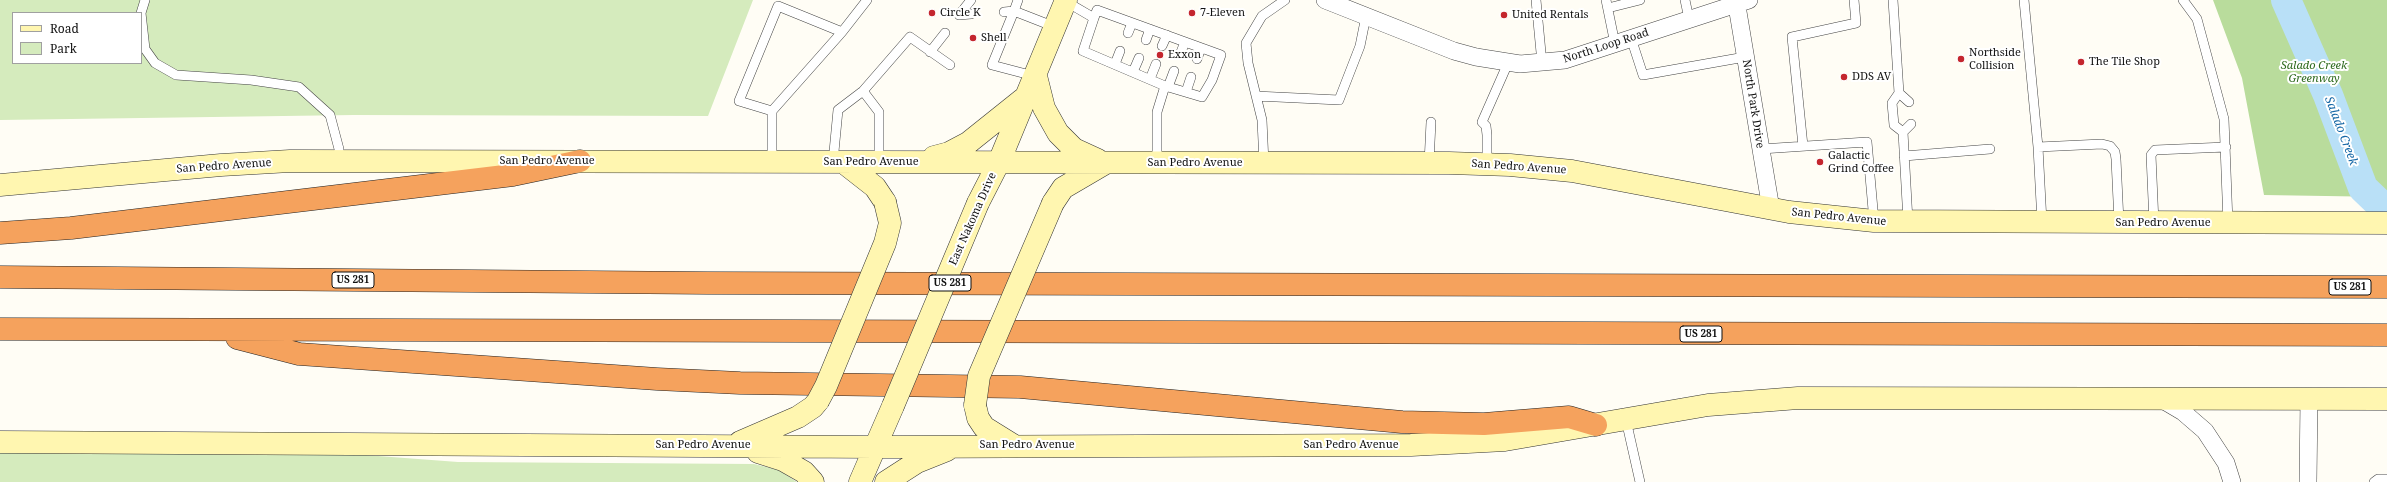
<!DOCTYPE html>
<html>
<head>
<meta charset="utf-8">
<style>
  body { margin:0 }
  #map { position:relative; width:2387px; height:482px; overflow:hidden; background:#fffdf5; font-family:"Noto Serif",serif }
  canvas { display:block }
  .legend { position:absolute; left:12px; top:12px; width:130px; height:52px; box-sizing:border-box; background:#fff; border:1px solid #a0a0a0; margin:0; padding:5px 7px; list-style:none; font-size:12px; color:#111 }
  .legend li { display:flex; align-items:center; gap:8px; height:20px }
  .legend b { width:20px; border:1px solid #a0a0a0 }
</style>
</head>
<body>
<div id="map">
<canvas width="2387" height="482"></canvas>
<ul class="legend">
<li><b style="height:5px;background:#fff6b0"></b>Road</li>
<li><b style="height:11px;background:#d5ebbd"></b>Park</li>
</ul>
</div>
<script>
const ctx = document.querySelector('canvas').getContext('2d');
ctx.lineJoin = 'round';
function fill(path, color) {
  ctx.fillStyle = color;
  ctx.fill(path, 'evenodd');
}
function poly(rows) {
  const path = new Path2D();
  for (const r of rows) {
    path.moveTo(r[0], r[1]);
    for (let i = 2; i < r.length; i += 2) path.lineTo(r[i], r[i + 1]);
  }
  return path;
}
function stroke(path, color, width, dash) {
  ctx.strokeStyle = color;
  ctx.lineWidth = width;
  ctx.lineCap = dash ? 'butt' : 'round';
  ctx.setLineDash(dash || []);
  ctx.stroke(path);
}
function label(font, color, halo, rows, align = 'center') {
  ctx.font = font + ' "Noto Serif",serif';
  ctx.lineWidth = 4;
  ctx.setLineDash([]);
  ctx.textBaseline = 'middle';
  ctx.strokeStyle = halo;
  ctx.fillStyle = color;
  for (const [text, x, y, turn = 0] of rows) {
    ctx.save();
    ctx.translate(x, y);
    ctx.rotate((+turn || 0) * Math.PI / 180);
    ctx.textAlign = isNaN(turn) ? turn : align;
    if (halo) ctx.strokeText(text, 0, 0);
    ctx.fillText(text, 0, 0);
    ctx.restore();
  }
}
fill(poly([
  [0,0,753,0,708,116,354,115,0,120],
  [13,13,141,13,141,63,13,63],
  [0,451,325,452,458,462,754,464,779,470,797,482,0,482]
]), '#d5ebbd');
fill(poly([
  [2213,0,2387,0,2387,197,2264,195,2242,78]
]), '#b9dc9c');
stroke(poly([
  [2286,0,2328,95,2363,188,2387,211]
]), '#b9e0f7', 30);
const lane = poly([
  [1018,0,1014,11,1055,27],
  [1536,0,1542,63],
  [1606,0,1615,44],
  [1685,0,1689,19],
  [1893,0,1899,93,1892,103,1894,125,1903,132],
  [2024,0,2038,147,2042,222],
  [2183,0,2197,19,2224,119,2228,223],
  [1065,1,1094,18,1097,10,1221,55,1212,80,1202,97,1165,86,1157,112,1157,163],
  [1608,8,1640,0],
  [1004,12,1014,11,992,65,1034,76],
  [141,13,145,49,155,63,176,75,251,80,299,87,330,115,339,149,339,161],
  [141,13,145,0],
  [959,15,971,0],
  [959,15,971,14],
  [1094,18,1083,51,1165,86],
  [842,32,867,0],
  [1128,33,1132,23],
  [1631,38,1643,75,1745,57],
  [1146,40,1150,29],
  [1162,46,1167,35],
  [930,52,945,33],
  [1181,52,1185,42],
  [1197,59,1201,48],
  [1115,64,1120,51],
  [1133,72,1139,58],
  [1150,79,1156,64],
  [1168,87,1174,71],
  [863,91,879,112,879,162],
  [1186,92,1191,77],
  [1899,93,1909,102],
  [1256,96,1339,100,1360,46,1366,16],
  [1803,146,1792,37,1856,23,1854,0],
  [2038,147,2102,144,2110,146,2115,152,2116,159,2119,222],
  [1761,149,1867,142,1874,221],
  [1904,156,1990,149],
  [772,162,772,111,842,32,778,6,739,101,772,111],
  [833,162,838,110,863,91,910,37,950,65],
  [1264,163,1262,120,1248,63,1246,43,1262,16,1285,0],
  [1429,163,1431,122],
  [1487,164,1487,135,1486,126,1482,122,1508,63],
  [1908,221,1903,132,1911,124],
  [2154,223,2151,155,2155,150,2226,147],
  [1626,420,1640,482],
  [2374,482,2378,479,2387,479]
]);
const street = poly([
  [1325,0,1454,51,1476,57,1520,64,1565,60,1749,0],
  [1736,0,1771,209],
  [2161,399,2183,412,2205,431,2226,463,2232,482],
  [2308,482,2309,399]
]);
const secondary = poly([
  [1036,76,1044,108,1058,133,1074,149,1098,160],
  [934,157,949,153,968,143,1023,99],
  [843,162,875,187,885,202],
  [0,185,221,165,290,161,1449,163,1510,165,1572,171,1789,212,1874,221,2387,223],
  [978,203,999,162,1066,0],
  [1053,203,1063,188,1104,164],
  [975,405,978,418,984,427,1013,445],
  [0,442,875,447,1411,445,1505,440,1708,405,1798,398,2387,399],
  [740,442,798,417,813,407,818,401],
  [758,452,783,460,804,472,813,482],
  [860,482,893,406],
  [886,482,917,462,947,450]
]);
const highway = poly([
  [0,233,71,228,513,175,580,161],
  [0,277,707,283,2387,287],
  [0,329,2387,335],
  [237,338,299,354,657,379,740,383,1020,387,1402,422,1484,424,1569,417,1596,425]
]);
stroke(lane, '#444', 10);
stroke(street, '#444', 18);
stroke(secondary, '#333', 23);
stroke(highway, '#222', 23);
stroke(lane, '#fff', 9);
stroke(street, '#fff', 17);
stroke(secondary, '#fff6b0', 22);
stroke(highway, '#f5a25d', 22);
const secondaryBridge = poly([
  [818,401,826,386,885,243,890,223,885,202],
  [975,405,979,376,1053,203],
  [893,406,978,203]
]);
stroke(secondaryBridge, '#333', 23, []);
stroke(secondaryBridge, '#fff6b0', 22);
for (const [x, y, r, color] of [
  [932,13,4,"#c4262e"],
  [1192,13,4,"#c4262e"],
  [1504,15,4,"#c4262e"],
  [973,38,4,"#c4262e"],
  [1160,55,4,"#c4262e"],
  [1961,59,4,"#c4262e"],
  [2081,62,4,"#c4262e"],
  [1844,77,4,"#c4262e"],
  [1820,162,4,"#c4262e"]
]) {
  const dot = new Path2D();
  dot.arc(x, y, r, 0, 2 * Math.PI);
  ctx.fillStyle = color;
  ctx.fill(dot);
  stroke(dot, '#fff', 1.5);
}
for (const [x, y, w] of [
  [353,280,42],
  [950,283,42],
  [2350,287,42],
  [1701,334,42]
]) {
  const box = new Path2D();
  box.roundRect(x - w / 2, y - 8, w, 16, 3);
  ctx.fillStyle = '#fff';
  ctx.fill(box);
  stroke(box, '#111', 1);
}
label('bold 10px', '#111', null, [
  ["US 281",353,280],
  ["US 281",950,283],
  ["US 281",2350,287],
  ["US 281",1701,334]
]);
label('11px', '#111', '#fff', [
  ["Circle K",940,13],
  ["7-Eleven",1200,13],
  ["United Rentals",1512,15],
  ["Shell",981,38],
  ["Northside",1969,53],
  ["Collision",1969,66],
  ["Exxon",1168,55],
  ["The Tile Shop",2089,62],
  ["DDS AV",1852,77],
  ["Galactic",1828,156],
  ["Grind Coffee",1828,169]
], 'left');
label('11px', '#111', '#fff', [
  ["North Loop Road",1606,46,-18],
  ["North Park Drive",1753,104,81],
  ["San Pedro Avenue",547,161],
  ["San Pedro Avenue",871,162],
  ["San Pedro Avenue",1195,163],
  ["San Pedro Avenue",224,166,-4],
  ["San Pedro Avenue",1519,167,4],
  ["San Pedro Avenue",1839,217,6],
  ["East Nakoma Drive",973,219,-66],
  ["San Pedro Avenue",2163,223],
  ["San Pedro Avenue",703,445],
  ["San Pedro Avenue",1027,445],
  ["San Pedro Avenue",1351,445]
]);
label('italic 11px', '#2f6b1f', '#fff', [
  ["Salado Creek",2314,66],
  ["Greenway",2314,79]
]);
label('italic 12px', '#1768a6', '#fff', [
  ["Salado Creek",2341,131,69]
]);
</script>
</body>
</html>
